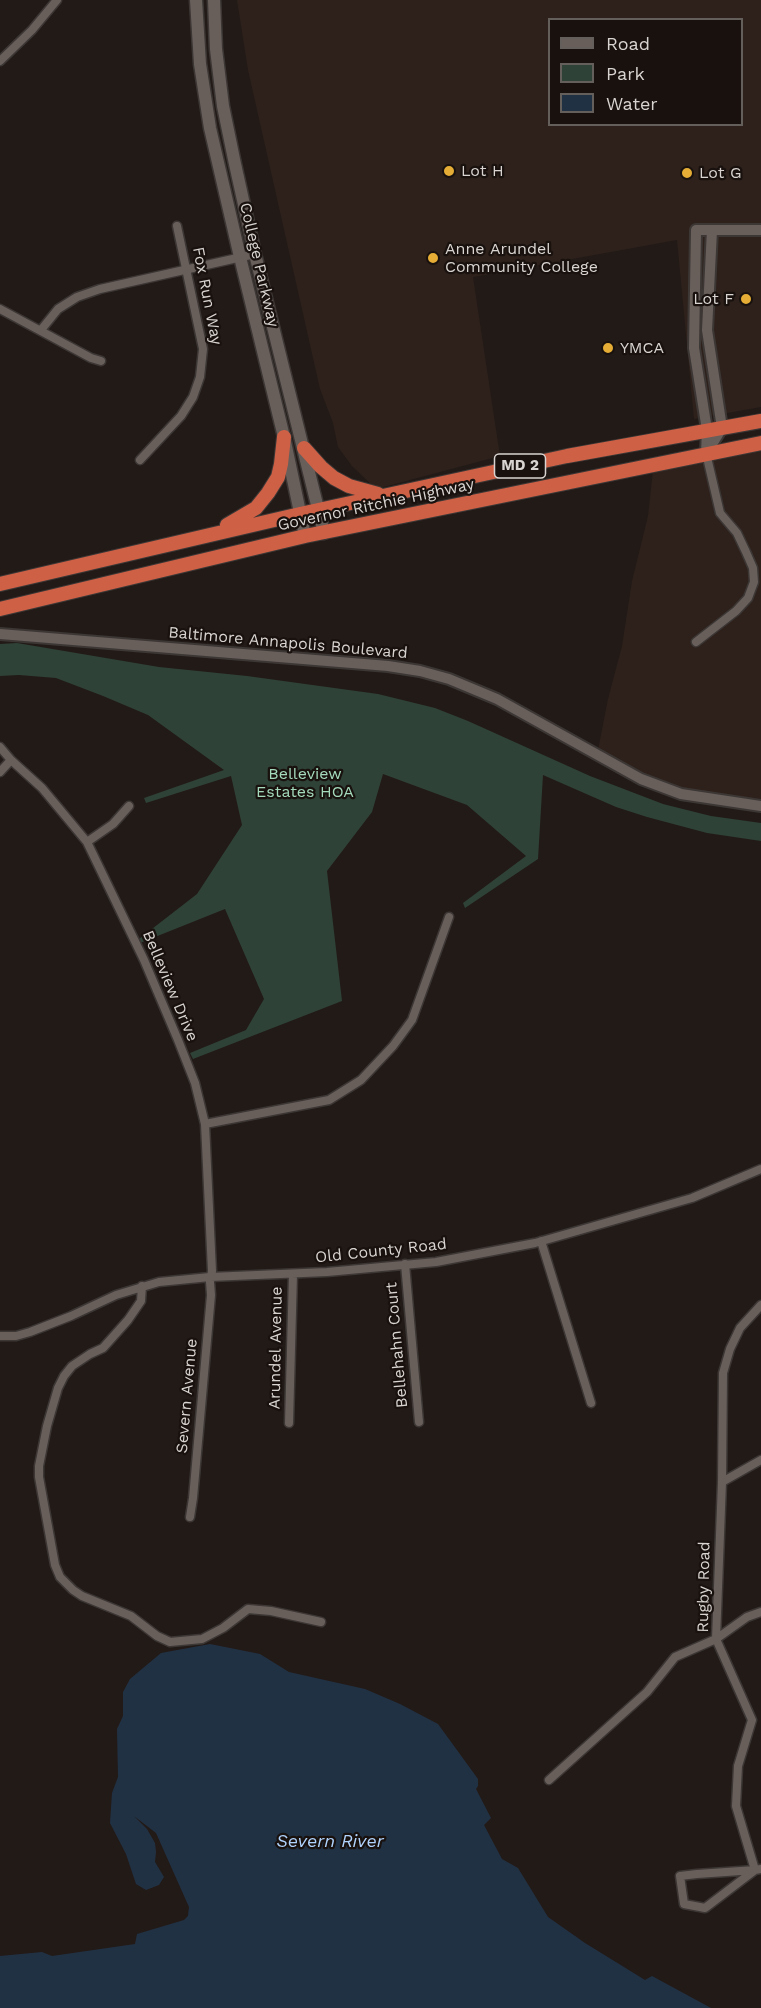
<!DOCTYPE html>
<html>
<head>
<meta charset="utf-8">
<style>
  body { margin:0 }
  #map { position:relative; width:761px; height:2008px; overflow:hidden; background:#221a17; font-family:"Work Sans",sans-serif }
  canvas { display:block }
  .legend { position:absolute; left:548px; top:18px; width:195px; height:108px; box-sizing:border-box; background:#18110e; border:2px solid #655f5c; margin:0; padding:8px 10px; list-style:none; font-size:18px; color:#d9d4d1 }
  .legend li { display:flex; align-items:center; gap:12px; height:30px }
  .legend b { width:30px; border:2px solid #655f5c }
</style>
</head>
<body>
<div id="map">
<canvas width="761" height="2008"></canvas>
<ul class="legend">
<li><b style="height:8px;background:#685f5b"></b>Road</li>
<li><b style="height:16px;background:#2f4237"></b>Park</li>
<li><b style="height:16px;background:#213144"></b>Water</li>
</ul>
</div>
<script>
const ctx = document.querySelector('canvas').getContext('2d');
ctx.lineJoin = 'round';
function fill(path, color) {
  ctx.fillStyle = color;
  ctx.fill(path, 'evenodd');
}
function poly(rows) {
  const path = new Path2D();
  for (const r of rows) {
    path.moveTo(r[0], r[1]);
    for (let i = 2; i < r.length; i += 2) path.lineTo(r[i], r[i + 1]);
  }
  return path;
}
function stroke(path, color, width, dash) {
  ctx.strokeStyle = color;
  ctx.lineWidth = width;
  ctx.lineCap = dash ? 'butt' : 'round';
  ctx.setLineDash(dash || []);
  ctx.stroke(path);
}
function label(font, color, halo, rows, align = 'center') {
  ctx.font = font + ' "Work Sans",sans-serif';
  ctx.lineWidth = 4.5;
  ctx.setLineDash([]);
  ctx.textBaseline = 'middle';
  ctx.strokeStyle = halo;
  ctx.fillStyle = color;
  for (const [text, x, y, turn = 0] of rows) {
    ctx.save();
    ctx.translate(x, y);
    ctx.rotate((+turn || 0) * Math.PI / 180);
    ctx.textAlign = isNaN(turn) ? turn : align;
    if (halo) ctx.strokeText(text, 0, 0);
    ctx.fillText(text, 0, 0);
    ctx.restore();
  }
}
fill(poly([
  [237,0,761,0,761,407,694,419,677,240,473,277,500,456,376,489,352,466,338,447,333,423,320,389,248,70],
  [550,20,742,20,742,124,550,124],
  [761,448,761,806,681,794,597,755,608,699,622,646,632,581,648,516,653,470]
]), '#2e211b');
fill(poly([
  [17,643,159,667,247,676,378,694,435,708,468,721,590,776,663,804,711,816,761,823,761,841,707,833,647,817,616,807,543,775,538,859,465,908,463,903,526,856,467,805,383,774,372,812,327,871,342,1001,193,1059,190,1053,246,1030,264,999,225,909,140,943,139,939,197,894,242,825,231,776,146,803,144,798,224,770,148,715,103,696,56,678,19,675,0,676,0,644]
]), '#2f4237');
fill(poly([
  [210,1644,260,1654,289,1672,365,1689,400,1704,438,1724,478,1779,478,1786,476,1789,491,1818,484,1825,502,1859,518,1868,548,1917,585,1943,645,1980,652,1976,711,2008,0,2008,0,1956,42,1952,52,1956,135,1944,137,1934,184,1920,188,1916,189,1907,156,1833,134,1816,147,1829,155,1843,156,1852,155,1862,164,1877,159,1885,146,1890,136,1884,126,1854,110,1823,112,1793,118,1777,117,1729,123,1716,123,1692,130,1679,161,1653]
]), '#213144');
const minor = poly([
  [0,61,32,30,57,0],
  [0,309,91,358,101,361],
  [41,330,58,309,77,297,100,289,255,254],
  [140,460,181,416,193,397,200,377,203,349,177,226],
  [696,642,736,611,748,598,754,582,753,568,746,552,737,533,720,513,706,453],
  [0,747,11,760,42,788,87,842,144,960,178,1040,195,1083,205,1124,212,1271,210,1282,211,1295,193,1498,190,1517],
  [0,772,11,760],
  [87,842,113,824,129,806],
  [205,1124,329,1100,361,1080,393,1046,412,1020,449,917],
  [541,1241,591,1403],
  [405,1264,419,1422],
  [142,1286,141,1301,128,1320,103,1348,90,1354,72,1366,64,1376,58,1388,47,1426,39,1466,39,1477,55,1565,60,1577,73,1590,82,1596,131,1616,157,1636,170,1642,202,1639,223,1628,248,1609,271,1611,321,1622],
  [761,1305,740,1328,730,1349,723,1373,722,1482,716,1639,752,1720,738,1766,736,1806,755,1870,705,1908,684,1904,680,1876,697,1874,755,1870,761,1869],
  [0,1336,16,1336,30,1332,71,1316,116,1295,159,1282,210,1277,327,1272,436,1262,535,1243,692,1198,761,1169],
  [289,1423,293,1274],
  [722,1482,761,1460],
  [549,1780,647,1692,675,1657,716,1639,747,1617,761,1612]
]);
const tertiary = poly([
  [707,452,722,428,707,330,712,230],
  [706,453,707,430,694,348,696,230,761,230],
  [0,634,388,666,420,671,449,679,497,699,641,779,681,794,761,806]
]);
const secondary = poly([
  [196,0,200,64,210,128,240,257,284,437,305,536],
  [214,0,216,49,223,106,235,164,255,254,324,533]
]);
const trunk = poly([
  [304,448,321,467,334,478,349,486,378,494],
  [227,525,256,508,268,493,278,477,281,464,284,437],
  [0,584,300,514,567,456,761,421],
  [0,609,305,536,761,443]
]);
stroke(minor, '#3c3735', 11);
stroke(tertiary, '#3c3735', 14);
stroke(secondary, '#3c3735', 15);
stroke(trunk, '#3c3735', 16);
stroke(minor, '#685f5b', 8);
stroke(tertiary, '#685f5b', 10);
stroke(secondary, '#685f5b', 12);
stroke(trunk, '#ce6046', 14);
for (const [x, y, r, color] of [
  [449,171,6,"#e5ad35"],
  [687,173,6,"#e5ad35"],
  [433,258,6,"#e5ad35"],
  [746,299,6,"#e5ad35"],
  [608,348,6,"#e5ad35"]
]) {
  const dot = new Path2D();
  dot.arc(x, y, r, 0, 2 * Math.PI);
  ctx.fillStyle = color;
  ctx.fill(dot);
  stroke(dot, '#18110e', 2);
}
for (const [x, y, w] of [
  [520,466,51]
]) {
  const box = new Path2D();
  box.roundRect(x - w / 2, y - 12, w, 24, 4.5);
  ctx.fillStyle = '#18110e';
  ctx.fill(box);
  stroke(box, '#d9d4d1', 1.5);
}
label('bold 15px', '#d9d4d1', null, [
  ["MD 2",520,466]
]);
label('16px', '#d9d4d1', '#18110e', [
  ["Lot H",461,171],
  ["Lot G",699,173],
  ["Anne Arundel",445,249],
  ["Community College",445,267],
  ["Lot F",734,299,"right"],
  ["YMCA",620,348]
], 'left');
label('16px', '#d9d4d1', '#18110e', [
  ["College Parkway",259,265,77],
  ["Fox Run Way",207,296,79],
  ["Governor Ritchie Highway",376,505,-12],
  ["Baltimore Annapolis Boulevard",288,643,5],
  ["Belleview Drive",170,986,67],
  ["Old County Road",381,1251,-6],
  ["Bellehahn Court",397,1345,-95],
  ["Arundel Avenue",276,1348,-89],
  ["Severn Avenue",187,1396,-85],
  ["Rugby Road",704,1587,-89]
]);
label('16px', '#a4dabb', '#18110e', [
  ["Belleview",305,774],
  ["Estates HOA",305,792]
]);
label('italic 18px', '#b1d4fe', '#18110e', [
  ["Severn River",330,1842]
]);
</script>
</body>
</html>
